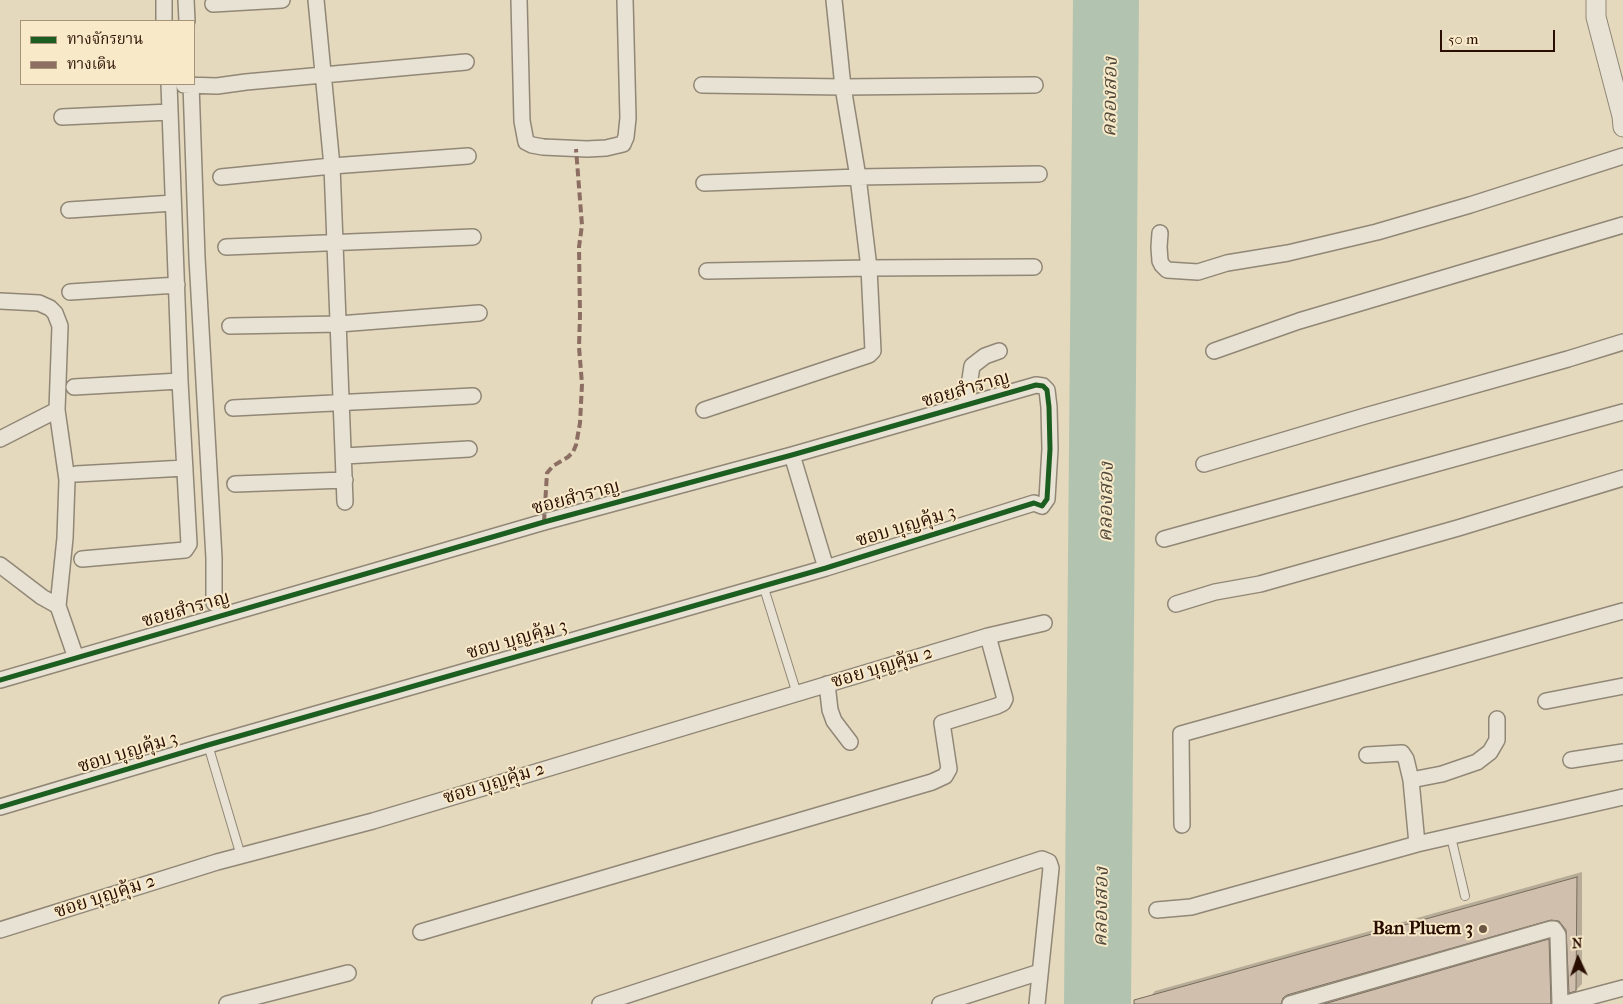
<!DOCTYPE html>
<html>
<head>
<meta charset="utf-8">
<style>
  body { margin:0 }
  #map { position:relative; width:1623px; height:1004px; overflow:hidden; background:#e4d8bd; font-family:"IM FELL French Canon","Noto Serif Thai",serif }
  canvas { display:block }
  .legend { position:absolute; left:20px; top:20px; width:175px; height:65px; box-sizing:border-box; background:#f8eac9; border:1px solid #a69279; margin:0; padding:6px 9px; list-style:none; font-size:15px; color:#2a0e02 }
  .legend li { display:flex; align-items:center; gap:10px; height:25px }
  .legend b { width:25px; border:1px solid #a69279 }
  .north { position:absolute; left:1553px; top:934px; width:50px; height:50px; -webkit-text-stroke:4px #f8eac9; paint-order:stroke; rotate:357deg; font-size:14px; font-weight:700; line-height:20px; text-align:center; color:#2a0e02 }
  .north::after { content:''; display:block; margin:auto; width:18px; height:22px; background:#2a0e02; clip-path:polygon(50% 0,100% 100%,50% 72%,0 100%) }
  .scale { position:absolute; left:1440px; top:30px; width:115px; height:22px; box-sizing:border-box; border:2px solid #2a0e02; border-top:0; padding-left:6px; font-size:15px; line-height:18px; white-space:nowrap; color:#2a0e02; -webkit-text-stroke:4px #f8eac9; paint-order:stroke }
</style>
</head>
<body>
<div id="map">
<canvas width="1623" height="1004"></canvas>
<ul class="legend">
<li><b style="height:6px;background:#1b5e20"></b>ทางจักรยาน</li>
<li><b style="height:6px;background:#8d6e63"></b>ทางเดิน</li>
</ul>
<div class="north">N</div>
<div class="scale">50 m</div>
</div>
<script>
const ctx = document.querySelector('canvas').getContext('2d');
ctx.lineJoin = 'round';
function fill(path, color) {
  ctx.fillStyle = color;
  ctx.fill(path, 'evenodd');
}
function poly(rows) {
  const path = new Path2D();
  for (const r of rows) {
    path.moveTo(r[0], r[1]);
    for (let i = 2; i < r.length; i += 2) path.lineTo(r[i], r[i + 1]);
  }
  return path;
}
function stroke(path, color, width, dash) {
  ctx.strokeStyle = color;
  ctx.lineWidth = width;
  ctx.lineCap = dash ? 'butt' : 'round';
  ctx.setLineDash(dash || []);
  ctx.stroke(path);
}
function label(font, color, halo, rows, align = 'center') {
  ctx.font = font + ' "IM FELL French Canon","Noto Serif Thai",serif';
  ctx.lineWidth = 4;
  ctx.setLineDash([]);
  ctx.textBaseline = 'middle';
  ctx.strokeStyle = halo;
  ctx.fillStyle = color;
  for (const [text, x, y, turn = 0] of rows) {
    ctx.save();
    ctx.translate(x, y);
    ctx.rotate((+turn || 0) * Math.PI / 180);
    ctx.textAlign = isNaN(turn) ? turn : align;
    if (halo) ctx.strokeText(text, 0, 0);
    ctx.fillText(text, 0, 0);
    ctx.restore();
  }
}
fill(poly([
  [1073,0,1139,0,1131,1004,1064,1004]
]), '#b2c4b0');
fill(poly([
  [1582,872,1582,984,1576,990,1567,930,1559,920,1551,918,1287,994,1286,1001,1288,1004,1152,1004,1150,997,1155,991],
  [1554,935,1558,1004,1313,1004]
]), '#0003');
const building = poly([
  [1577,877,1576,991,1569,993,1566,930,1559,921,1551,920,1287,995,1283,998,1281,1004,1134,1004,1134,1000,1577,877],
  [1549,939,1551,1004,1324,1004,1549,939]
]);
fill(building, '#d0bfac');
stroke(building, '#776c5d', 1);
const service = poly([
  [763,585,797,694],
  [208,745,241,856],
  [1451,837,1465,896]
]);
const minor = poly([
  [164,0,164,21],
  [186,0,187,21],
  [316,0,332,166,345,502],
  [519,0,522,121,526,142,532,145,543,147,587,149,606,148,623,144,626,137,628,118,625,0],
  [213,4,282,0],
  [191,84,197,258,214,558,214,603],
  [184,85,217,86,246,82,466,62],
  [702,85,843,87,1035,85],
  [62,117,170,112],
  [221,177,332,166,468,156],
  [704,183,858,177,1039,174],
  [69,210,173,203],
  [1160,233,1159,247,1160,261,1162,265,1167,270,1198,272,1227,263,1288,253,1377,232,1470,205,1623,156],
  [226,247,473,237],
  [707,271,869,268,1034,267],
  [70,292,177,285],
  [0,301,39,303,50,308,55,313,60,326,57,410,0,439],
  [230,326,339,324,479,313],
  [1214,351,1299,321,1623,225],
  [74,387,180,381],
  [966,405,972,366,985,356,999,351],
  [233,408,473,396],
  [57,410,67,480,65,538,58,606],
  [704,410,869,355,873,351,869,268,858,177,843,87,834,0],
  [792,455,826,568],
  [344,456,469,449],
  [1204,464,1365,416,1568,359,1623,342],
  [76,474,185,468],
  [235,484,345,480],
  [1164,539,1623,412],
  [82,559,185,550,189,544,180,381,169,84],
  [0,565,42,597,58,606,76,658],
  [1176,604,1215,592,1260,584,1458,528,1623,478],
  [0,680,544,522,792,455,1036,385,1043,386,1047,390,1049,407,1050,449,1047,499,1042,506,1034,503,826,568,208,745,0,807],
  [827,684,830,710,834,721,850,742],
  [1546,701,1623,686],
  [1367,755,1402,753,1406,759,1411,780,1417,844],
  [1571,760,1623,752],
  [1411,780,1442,774,1477,762,1490,752,1497,740,1497,719],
  [1182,825,1181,734,1623,611],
  [1157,910,1191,907,1417,844,1623,797],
  [0,930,217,862,373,821,988,636,1044,623],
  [421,932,932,782,945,776,949,769,942,723,997,706,1003,703,1005,699,988,636],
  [227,1004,348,973],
  [600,1004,1042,859,1049,862,1051,868,1037,1004],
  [940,1004,1040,972],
  [1290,1004,1551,929,1554,929,1558,935,1560,1004],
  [1563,1004,1623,988]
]);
const tertiary = poly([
  [1596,0,1596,17,1622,116,1623,127]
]);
stroke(service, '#918776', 10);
stroke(minor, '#918776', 18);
stroke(tertiary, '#918776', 21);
stroke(service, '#e8e2d4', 8);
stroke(minor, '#e8e2d4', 15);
stroke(tertiary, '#e8e2d4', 19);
stroke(poly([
  [544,522,547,473,553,466,568,457,573,452,576,445,580,423,582,384,579,347,580,315,579,247,582,225,576,149]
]), '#8d6e63', 4, [8, 4]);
stroke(poly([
  [0,680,544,522,792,455,1036,385,1043,386,1047,390,1049,407,1050,449,1047,499,1042,506,1034,503,826,568,208,745,0,807]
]), '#1b5e20', 5);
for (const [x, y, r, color] of [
  [1483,929,5,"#6b5543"]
]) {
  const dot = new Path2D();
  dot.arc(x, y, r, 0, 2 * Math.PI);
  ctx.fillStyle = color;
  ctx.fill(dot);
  stroke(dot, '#f8eac9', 2);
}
label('19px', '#2a0e02', '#f8eac9', [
  ["ซอยสำราญ",966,390,-16],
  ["ซอยสำราญ",576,498,-15],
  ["ซอบ บุญคุ้ม 3",906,527,-17],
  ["ซอยสำราญ",186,610,-16],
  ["ซอบ บุญคุ้ม 3",517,640,-16],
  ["ซอย บุญคุ้ม 2",882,668,-17],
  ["ซอบ บุญคุ้ม 3",128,753,-17],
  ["ซอย บุญคุ้ม 2",494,784,-17],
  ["ซอย บุญคุ้ม 2",105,897,-18]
]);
label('bold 19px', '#2a0e02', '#f8eac9', [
  ["Ban Pluem 3",1473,929]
], 'right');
label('italic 20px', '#524b3d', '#f8eac9', [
  ["คลองสอง",1111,97,-89],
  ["คลองสอง",1107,502,-89],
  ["คลองสอง",1102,907,-89]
]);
</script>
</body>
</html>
